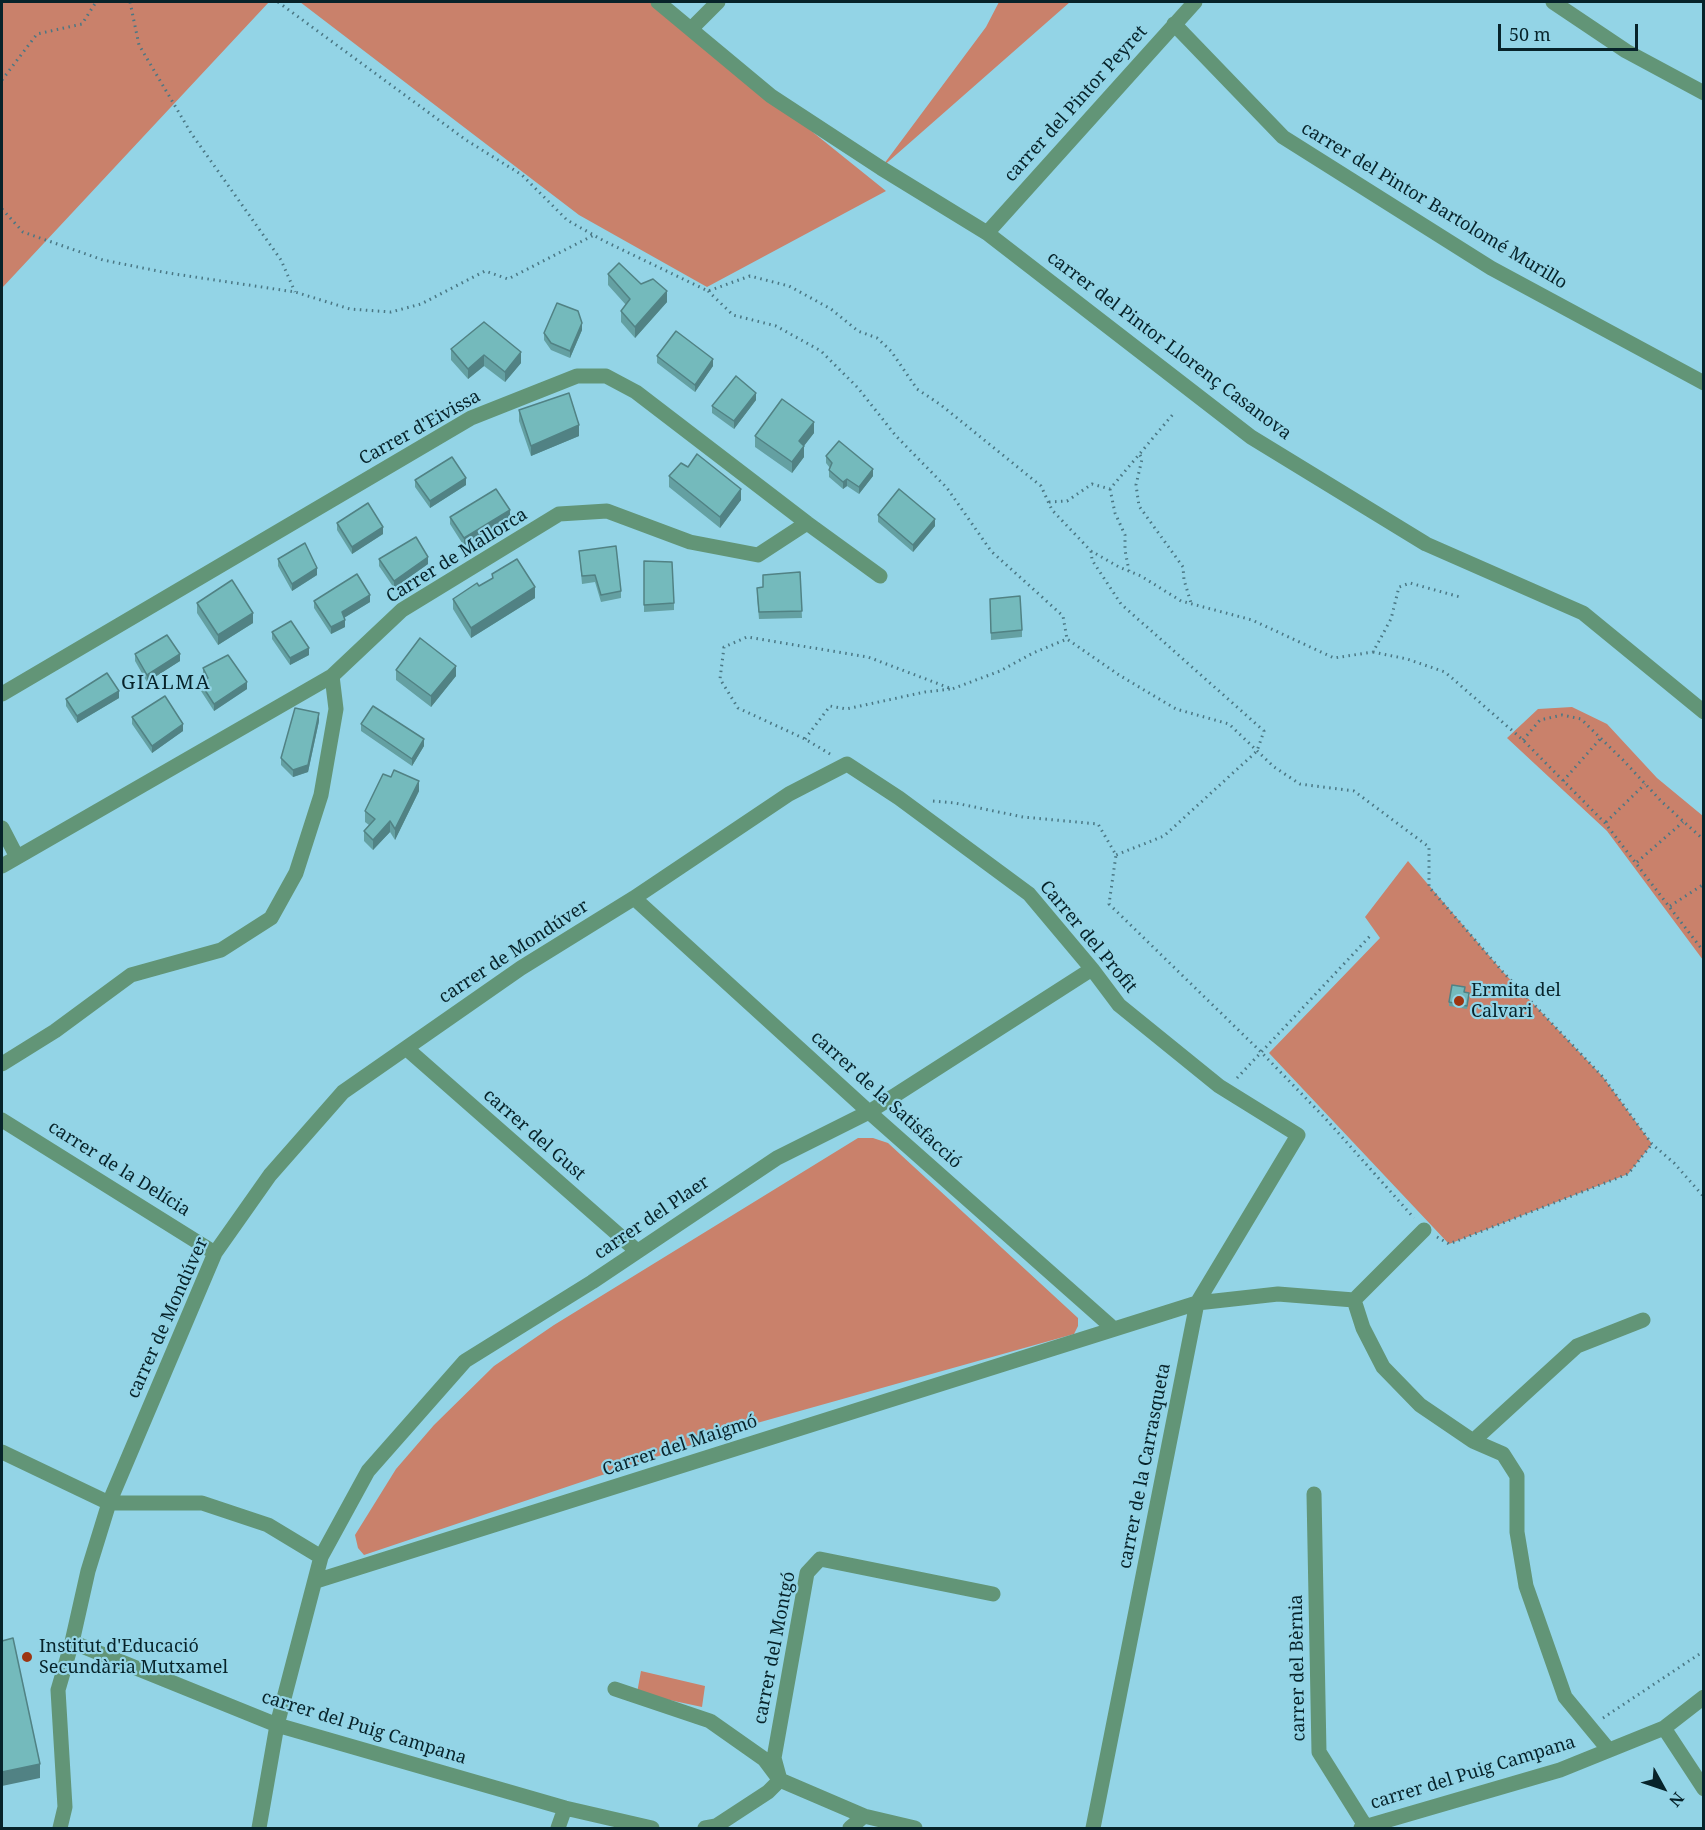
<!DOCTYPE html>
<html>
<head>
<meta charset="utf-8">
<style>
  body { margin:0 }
  #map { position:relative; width:1705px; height:1830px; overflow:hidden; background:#93d4e6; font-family:"Noto Serif",serif }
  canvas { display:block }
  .frame { position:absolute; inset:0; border:3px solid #07232a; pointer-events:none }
  .north { position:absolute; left:1633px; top:1758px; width:60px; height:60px; -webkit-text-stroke:4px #93d4e6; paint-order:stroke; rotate:130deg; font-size:16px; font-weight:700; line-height:24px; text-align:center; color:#07232a }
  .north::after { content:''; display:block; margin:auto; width:21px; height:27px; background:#07232a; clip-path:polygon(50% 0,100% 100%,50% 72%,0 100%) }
  .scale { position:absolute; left:1498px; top:24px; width:140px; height:27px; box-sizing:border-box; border:3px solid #07232a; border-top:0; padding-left:8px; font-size:18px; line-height:21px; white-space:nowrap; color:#07232a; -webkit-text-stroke:4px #93d4e6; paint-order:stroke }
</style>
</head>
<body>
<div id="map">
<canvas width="1705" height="1830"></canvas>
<div class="frame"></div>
<div class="north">N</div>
<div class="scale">50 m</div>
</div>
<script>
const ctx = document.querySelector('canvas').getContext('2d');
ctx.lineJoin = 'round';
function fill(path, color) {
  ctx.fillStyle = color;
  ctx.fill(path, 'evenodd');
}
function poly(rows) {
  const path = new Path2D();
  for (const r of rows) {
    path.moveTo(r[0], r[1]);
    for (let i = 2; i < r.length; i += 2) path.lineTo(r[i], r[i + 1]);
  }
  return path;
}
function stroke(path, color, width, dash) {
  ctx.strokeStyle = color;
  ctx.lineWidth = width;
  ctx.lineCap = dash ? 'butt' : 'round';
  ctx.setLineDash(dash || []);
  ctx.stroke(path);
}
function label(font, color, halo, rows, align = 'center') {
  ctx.font = font + ' "Noto Serif",serif';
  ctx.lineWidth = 4.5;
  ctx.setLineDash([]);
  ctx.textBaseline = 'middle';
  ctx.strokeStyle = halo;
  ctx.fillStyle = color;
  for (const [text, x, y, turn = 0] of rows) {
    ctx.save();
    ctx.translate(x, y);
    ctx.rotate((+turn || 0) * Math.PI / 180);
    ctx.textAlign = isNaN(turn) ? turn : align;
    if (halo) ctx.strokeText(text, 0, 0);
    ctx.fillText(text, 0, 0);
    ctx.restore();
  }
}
fill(poly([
  [2,2,269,2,2,288],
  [300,2,651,2,886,191,707,287,579,215],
  [999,2,1070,2,881,168,986,27],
  [1572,707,1607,724,1657,778,1703,816,1703,960,1607,831,1507,738,1538,709],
  [1408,861,1503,972,1603,1077,1652,1144,1628,1174,1449,1244,1269,1053,1380,938,1365,917],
  [858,1138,873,1138,888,1143,1078,1318,1078,1326,1074,1334,757,1423,364,1555,358,1548,355,1535,396,1469,434,1425,494,1366,554,1325],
  [641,1671,705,1686,702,1707,637,1693]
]), '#c9816b');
stroke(poly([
  [130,2,139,45,191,133,281,260,295,292],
  [278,2,466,140,522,175,567,220,604,241,708,291,750,276,789,286,831,309,858,331,877,338,891,351,917,389,941,405,1041,486,1052,510,1091,551,1119,567,1141,576,1181,601,1252,620,1334,658,1373,652,1391,619,1399,587,1410,583,1460,597],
  [2,80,37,34,82,24,96,2],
  [2,209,23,232,103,260,168,273,295,292,350,309,391,312,421,304,485,271,508,279,594,235],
  [708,291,733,315,776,326,821,351,858,388,896,436,947,488,991,551,1063,616,1067,639],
  [1140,455,1142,459,1136,485,1139,506,1183,567,1184,580,1191,603],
  [1110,489,1115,513,1125,535,1125,550,1129,571],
  [1049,502,1067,501,1092,484,1110,489,1174,413],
  [1091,551,1092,560,1121,604,1264,731,1257,751,1164,836,1116,855],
  [1373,652,1407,659,1445,672,1523,740,1605,823,1704,952],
  [805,739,830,706,846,709,925,692,951,689],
  [1523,740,1540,720,1562,715,1581,719,1623,760,1662,802,1704,840],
  [830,754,805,739,738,708,720,679,724,647,747,637,868,657,952,689,1000,671,1033,653,1067,639,1119,675,1176,709,1229,724,1274,767,1300,784,1354,791,1429,847,1429,887,1503,972,1603,1077,1652,1144,1674,1163,1704,1197],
  [1563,781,1601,738],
  [933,801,955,803,1023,817,1098,824,1116,855,1109,904,1261,1052,1325,1118,1414,1218],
  [1606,822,1645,784],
  [1637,862,1683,822],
  [1670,906,1704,884],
  [1237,1078,1371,935],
  [1437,1237,1449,1244,1628,1174,1652,1144],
  [1603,1718,1704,1651]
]), '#4a7784', 3, [1.5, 4.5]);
stroke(poly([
  [658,2,771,96,881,168,987,233,1251,437,1426,544,1583,613,1704,712],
  [1553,2,1626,51,1704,93],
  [1174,24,1283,137,1491,268,1704,383],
  [691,29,718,2],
  [987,233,1195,2],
  [2,694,471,418,577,376,606,376,636,392,807,523,880,576],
  [2,828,17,857],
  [2,866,332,676,402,610,559,514,607,511,690,542,758,555,807,523],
  [634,898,869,1112,1114,1329],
  [406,1048,637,1251],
  [2,1064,55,1031,131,975,221,950,271,918,296,873,321,795,336,709,332,676],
  [2,1120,215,1253],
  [1354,1300,1424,1230],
  [1473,1441,1577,1346,1643,1320],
  [2,1452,109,1503,202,1503,268,1525,321,1557],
  [1314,1494,1319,1752,1366,1827],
  [316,1581,1197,1303,1278,1294,1354,1300,1363,1328,1383,1367,1420,1405,1473,1441,1503,1454,1517,1476,1517,1532,1526,1586,1565,1697,1608,1749],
  [72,1642,277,1725,565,1808,652,1828],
  [615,1689,710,1721,764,1759,776,1775],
  [1664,1728,1704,1789],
  [780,1780,774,1758,807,1573,820,1559,993,1594],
  [60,1828,65,1807,58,1690,72,1642,88,1571,109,1503,215,1253,270,1175,343,1092,521,968,634,898,789,794,847,764,899,798,1029,894,1092,969,1119,1005,1219,1086,1298,1135,1197,1303,1093,1828],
  [259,1828,277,1725,321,1557,368,1471,465,1361,592,1282,777,1158,869,1112,1092,969],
  [558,1828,565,1808],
  [705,1828,716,1826,768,1792,780,1780,864,1816,915,1828],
  [850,1828,864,1816],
  [1361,1828,1560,1770,1664,1728,1704,1697]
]), '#629577', 15);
fill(poly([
  [608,274,641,284,667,302,635,338,621,322,621,311,626,305,608,285],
  [582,330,570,358,551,350,544,340,544,333],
  [451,349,521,363,505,382,484,366,468,379,451,360],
  [657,356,713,366,695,392,657,363],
  [756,400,734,429,712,413,712,406],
  [519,410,579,436,531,456,519,421],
  [814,433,804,446,804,457,792,473,755,447,755,436],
  [826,456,873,476,859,494,847,486,843,489,829,477,829,470,830,468,826,463],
  [688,467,741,500,720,528,669,487,669,476],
  [415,480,466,485,430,508,415,487],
  [878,515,935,526,913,552,878,522],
  [450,517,510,517,464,546,450,524],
  [337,523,383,534,352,554,337,530],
  [579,551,621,591,621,598,601,602,595,582,582,584],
  [278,559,317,575,292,591,278,566],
  [379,559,428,564,394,588,379,566],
  [644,561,674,603,674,610,644,612],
  [800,572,802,618,759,619,757,595,763,587],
  [492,574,535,598,471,638,453,609,453,599,492,579],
  [990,599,1022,630,1022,637,991,640],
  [314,601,370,602,344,618,345,627,331,634,314,608],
  [197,603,253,623,218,645,197,613],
  [272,632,309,655,290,665,272,639],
  [135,654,180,661,147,682,135,661],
  [203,668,247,689,214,711,201,691,201,684,205,680,203,675],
  [396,670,456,676,431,707,396,680],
  [119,698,77,723,66,706,66,699],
  [132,717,183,731,152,753,132,724],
  [319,721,308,772,293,777,281,765,281,758],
  [361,724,424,746,412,766,361,731],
  [391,777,419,791,395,840,390,832,373,850,364,841,364,831,369,825,365,822,365,811],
  [1465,992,1469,996,1467,1009,1449,1006,1449,1002]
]), '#64a0a2');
fill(poly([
  [667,291,667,302,635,338,635,327],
  [582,323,582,330,570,358,570,351],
  [521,352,521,363,505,382,505,372],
  [484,355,484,366,468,379,468,369],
  [713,359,713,366,695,392,695,385],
  [756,393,756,400,734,429,734,421],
  [814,422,814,433,799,452,799,441],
  [579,425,579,436,531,456,531,446],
  [804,446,804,457,792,473,792,462],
  [873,469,873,476,859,494,859,487],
  [466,478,466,485,430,508,430,501],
  [847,479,847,486,843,489,843,482],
  [741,489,741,500,720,528,720,517],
  [510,510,510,517,464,546,464,538],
  [935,519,935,526,913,552,913,545],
  [383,527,383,534,352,554,352,547],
  [428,557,428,564,394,588,394,581],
  [317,568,317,575,292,591,292,584],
  [535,587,535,598,471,638,471,628],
  [370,595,370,602,342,619,342,612],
  [253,613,253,623,218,645,218,635],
  [345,620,345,627,331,634,331,627],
  [309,648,309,655,290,665,290,658],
  [180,654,180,661,147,682,147,675],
  [456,666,456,676,431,707,431,696],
  [247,682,247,689,214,711,214,704],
  [119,691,119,698,77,723,77,716],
  [319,713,319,721,308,772,293,777,293,770],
  [183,724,183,731,152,753,152,746],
  [424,739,424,746,412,766,412,759],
  [419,781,419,791,395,840,395,829],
  [390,821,390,832,373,850,373,840],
  [40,1764,40,1778,2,1786,2,1772]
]), '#518284');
const building = poly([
  [619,263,641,284,653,279,667,291,635,327,621,311,630,299,608,274,619,263],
  [557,303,578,311,582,323,570,351,551,343,544,333,557,303],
  [484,322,521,352,505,372,484,355,468,369,451,349,484,322],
  [676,331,713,359,695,385,657,356,676,331],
  [736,376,756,393,734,421,712,406,736,376],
  [569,393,579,425,531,446,519,410,569,393],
  [782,399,814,422,799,441,804,446,792,462,755,436,782,399],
  [839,441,873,469,859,487,847,479,843,482,829,470,832,463,826,456,839,441],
  [697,454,741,489,720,517,669,476,681,463,688,467,697,454],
  [452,457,466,478,430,501,415,480,452,457],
  [496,489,510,510,464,538,450,517,496,489],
  [899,489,935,519,913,545,878,515,899,489],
  [368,503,383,527,352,547,337,523,368,503],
  [416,537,428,557,394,581,379,559,416,537],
  [305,543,317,568,292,584,278,559,305,543],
  [616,546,621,591,601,595,595,575,582,576,579,551,616,546],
  [517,559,535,587,471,628,453,599,477,583,479,586,493,578,492,574,517,559],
  [644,561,672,562,674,603,644,605,644,561],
  [800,572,802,611,759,612,757,588,763,587,763,575,800,572],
  [357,574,370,595,342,612,345,620,331,627,314,601,357,574],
  [232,580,253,613,218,635,197,603,232,580],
  [1020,596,1022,630,991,633,990,599,1020,596],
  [291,621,309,648,290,658,272,632,291,621],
  [167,635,180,654,147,675,135,654,167,635],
  [420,638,456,666,431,696,396,670,420,638],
  [228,655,247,682,214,704,201,684,208,678,203,668,228,655],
  [107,673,119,691,77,716,66,699,107,673],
  [165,696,183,724,152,746,132,717,165,696],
  [373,706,424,739,412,759,361,724,373,706],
  [295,708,319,713,308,765,293,770,281,758,295,708],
  [394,770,419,781,395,829,390,821,373,840,364,831,375,819,365,811,383,774,391,777,394,770],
  [1452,985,1465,987,1464,992,1469,993,1467,1006,1449,1002,1452,985],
  [13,1638,40,1764,2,1772,2,1641,13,1638]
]);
fill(building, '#74babc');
stroke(building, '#518284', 1.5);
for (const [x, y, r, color] of [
  [1459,1001,6,"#9d3612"],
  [27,1657,6,"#9d3612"]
]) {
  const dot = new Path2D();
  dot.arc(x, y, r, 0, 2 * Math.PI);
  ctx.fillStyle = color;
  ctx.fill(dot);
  stroke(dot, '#93d4e6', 2);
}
label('18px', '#07232a', '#93d4e6', [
  ["carrer del Pintor Peyret",1076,104,-48],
  ["carrer del Pintor Bartolomé Murillo",1434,206,31],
  ["carrer del Pintor Llorenç Casanova",1169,346,37],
  ["Carrer d'Eivissa",420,428,-29],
  ["Carrer de Mallorca",457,556,-32],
  ["Carrer del Profit",1088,937,50],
  ["carrer de Mondúver",514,952,-33],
  ["carrer de la Satisfacció",886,1100,42],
  ["carrer del Gust",534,1135,41],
  ["carrer de la Delícia",119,1169,32],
  ["carrer del Plaer",652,1218,-34],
  ["carrer de Mondúver",168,1318,-66],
  ["Carrer del Maigmó",680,1446,-18],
  ["carrer de la Carrasqueta",1145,1466,-79],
  ["carrer del Montgó",775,1648,-79],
  ["carrer del Bèrnia",1298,1668,-91],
  ["carrer del Puig Campana",364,1728,17],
  ["carrer del Puig Campana",1473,1773,-17]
]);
label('18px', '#07232a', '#93d4e6', [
  ["Ermita del",1471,991],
  ["Calvari",1471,1012],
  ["Institut d'Educació",39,1647],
  ["Secundària Mutxamel",39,1668]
], 'left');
ctx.letterSpacing = '1.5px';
label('20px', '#07232a', '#93d4e6', [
  ["GIALMA",166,683]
]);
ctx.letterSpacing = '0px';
</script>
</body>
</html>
